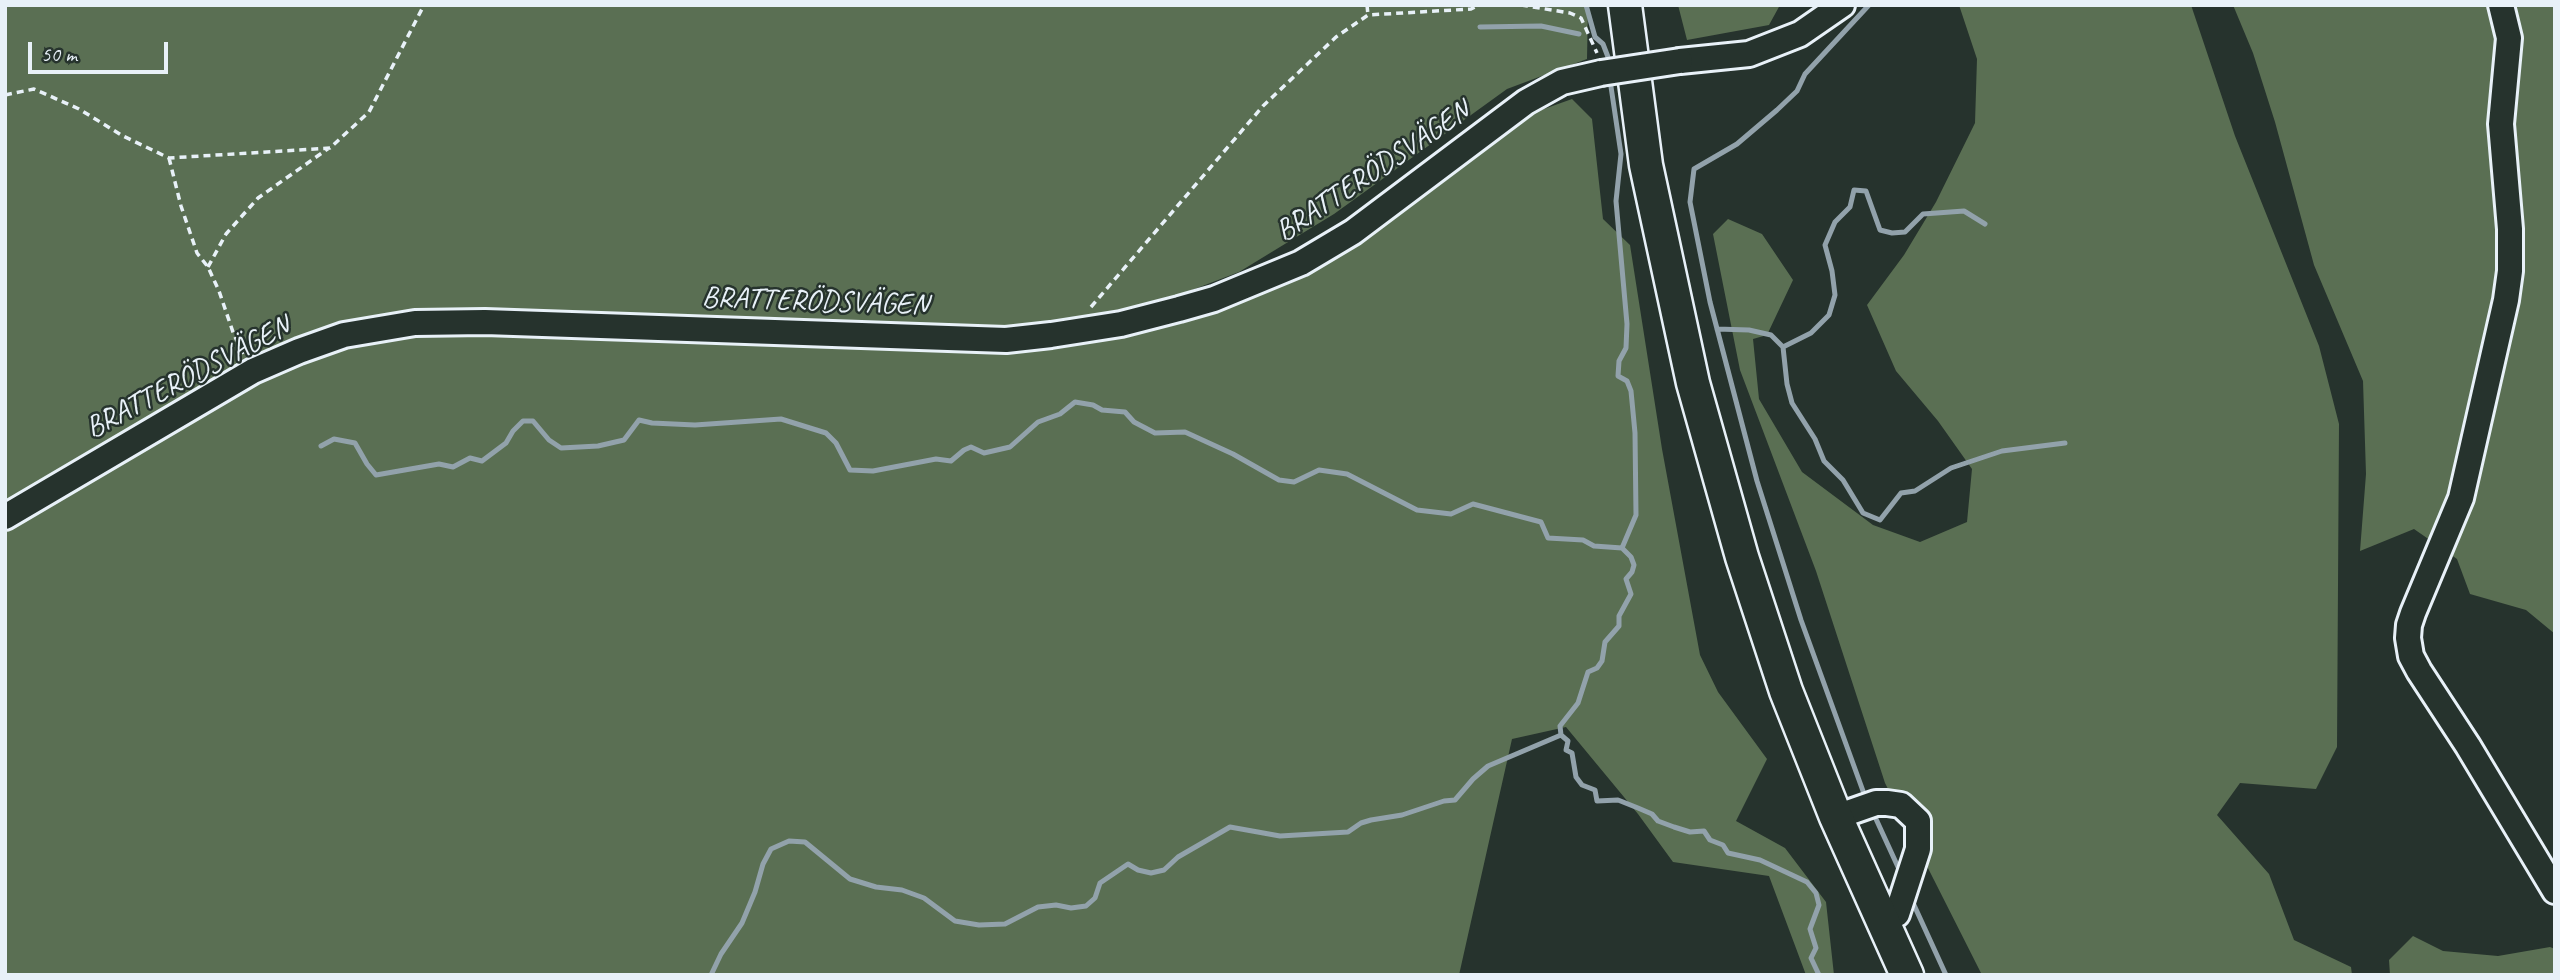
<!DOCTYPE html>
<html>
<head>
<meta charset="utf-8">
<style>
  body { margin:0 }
  #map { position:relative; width:2560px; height:980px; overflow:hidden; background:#26332d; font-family:Caveat,sans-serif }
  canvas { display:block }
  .frame { position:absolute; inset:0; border:7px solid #e8f1f8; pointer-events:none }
  .scale { position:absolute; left:28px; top:42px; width:140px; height:32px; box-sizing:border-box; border:4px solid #e8f1f8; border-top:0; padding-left:9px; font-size:21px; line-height:24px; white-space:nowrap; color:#e8f1f8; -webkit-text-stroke:5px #26332d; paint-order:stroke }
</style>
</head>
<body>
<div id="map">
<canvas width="2560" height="980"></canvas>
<div class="frame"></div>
<div class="scale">50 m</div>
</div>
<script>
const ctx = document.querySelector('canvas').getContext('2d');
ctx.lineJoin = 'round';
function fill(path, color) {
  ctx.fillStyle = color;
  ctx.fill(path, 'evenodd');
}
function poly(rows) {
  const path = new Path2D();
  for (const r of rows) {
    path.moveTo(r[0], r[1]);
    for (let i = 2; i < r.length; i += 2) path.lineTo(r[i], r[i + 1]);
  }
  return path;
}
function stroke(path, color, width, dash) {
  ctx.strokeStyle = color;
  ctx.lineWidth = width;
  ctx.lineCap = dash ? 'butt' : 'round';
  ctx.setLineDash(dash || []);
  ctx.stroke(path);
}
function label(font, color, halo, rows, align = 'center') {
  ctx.font = font + ' Caveat,sans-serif';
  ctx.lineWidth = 5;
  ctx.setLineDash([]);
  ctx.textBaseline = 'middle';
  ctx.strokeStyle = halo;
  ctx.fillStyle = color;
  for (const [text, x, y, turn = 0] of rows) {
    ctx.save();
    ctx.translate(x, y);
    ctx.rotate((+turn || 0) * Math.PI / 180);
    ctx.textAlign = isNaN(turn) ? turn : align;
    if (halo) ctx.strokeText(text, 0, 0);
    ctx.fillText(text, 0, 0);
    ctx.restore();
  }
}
fill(poly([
  [5,5,1588,5,1587,59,1507,89,1334,214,1239,272,1192,290,1207,312,1530,114,1572,99,1592,119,1603,219,1630,245,1662,449,1700,655,1718,692,1767,759,1736,821,1785,848,1826,902,1834,975,1806,975,1769,876,1673,862,1638,814,1566,727,1512,739,1459,975,5,975],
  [1678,5,1780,5,1769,25,1687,40],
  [1959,5,2191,5,2235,136,2319,346,2339,424,2337,747,2316,789,2240,783,2217,815,2269,874,2294,940,2351,967,2352,975,1982,975,1885,783,1816,571,1740,370,1713,234,1728,219,1762,234,1793,280,1767,335,1753,339,1759,399,1802,472,1873,525,1920,542,1967,522,1972,469,1938,421,1896,371,1867,305,1904,255,1936,202,1975,123,1977,59],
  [2233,5,2555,5,2555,634,2526,610,2470,594,2457,559,2414,529,2360,551,2366,474,2363,381,2314,265,2275,122,2253,53],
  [2413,936,2443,951,2498,956,2550,947,2555,949,2555,975,2390,975,2389,960]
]), '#5a6f53');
stroke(poly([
  [1586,5,1595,37,1603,44,1608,57,1608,67],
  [1480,27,1541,26,1579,34],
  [1610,80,1621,154,1616,201,1627,324,1626,348,1619,361,1618,376,1627,381,1631,391,1635,433,1636,515,1622,548,1631,557,1634,565,1632,572,1626,579,1631,594,1619,616,1619,626,1605,642,1602,661,1597,668,1588,672,1578,703,1560,726,1561,735,1568,741,1566,750,1572,753,1576,777,1582,785,1595,790,1597,801,1618,800,1638,808,1652,814,1658,821,1674,827,1690,832,1704,831,1710,840,1723,845,1728,853,1760,860,1807,882,1816,893,1819,905,1810,929,1816,948,1811,958,1819,975],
  [1717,329,1749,330,1771,335,1783,347,1787,384,1792,403,1815,439,1824,461,1843,480,1863,513,1880,520,1901,493,1915,491,1951,468,2002,451,2065,443],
  [1783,347,1811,333,1829,315,1835,295,1832,271,1825,245,1835,222,1850,207,1854,190,1866,191,1880,230,1892,233,1905,232,1923,214,1964,211,1985,224],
  [321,446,334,439,355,443,367,464,376,475,439,464,453,467,470,458,482,461,506,443,513,431,523,421,533,421,549,440,561,448,598,446,624,440,639,420,652,423,695,425,781,419,826,433,836,443,850,470,873,471,936,459,951,461,964,450,971,447,984,453,1010,447,1038,422,1060,414,1075,402,1093,405,1102,410,1125,412,1134,422,1155,433,1185,432,1233,454,1279,480,1294,482,1319,470,1347,474,1417,510,1451,514,1473,504,1541,522,1548,538,1583,540,1594,546,1622,548],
  [1863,791,1801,620,1757,481,1710,302,1690,202,1694,169,1737,144,1777,110,1797,91,1805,74,1869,5],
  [1876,819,1898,867],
  [1914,905,1946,975],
  [711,975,721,954,742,923,755,892,763,864,771,849,789,841,805,842,850,879,876,887,902,890,924,898,955,921,979,925,1005,924,1038,907,1056,905,1071,908,1086,906,1095,898,1100,883,1128,864,1138,870,1151,873,1164,870,1178,857,1230,827,1280,836,1348,832,1361,823,1371,820,1402,815,1444,801,1455,800,1473,779,1488,766,1561,735]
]), '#92a2ab', 5);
const minor = poly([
  [2501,5,2509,38,2501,124,2510,229,2510,271,2506,300,2461,498,2413,613,2409,625,2408,638,2411,656,2419,671,2468,746,2555,891],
  [1680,61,1749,54,1800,34,1842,5],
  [5,517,253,371,299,351,344,335,415,323,485,322,1006,340,1051,335,1121,324,1179,309,1214,299,1301,263,1353,232,1526,102,1562,82,1601,73],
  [1836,817,1876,803,1887,803,1901,805,1918,821,1918,849,1897,914]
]);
const major = poly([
  [1625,5,1646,165,1693,383,1742,557,1786,691,1836,817,1907,975]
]);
stroke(minor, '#e8f1f8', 30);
stroke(major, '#e8f1f8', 37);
stroke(poly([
  [1367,5,1368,15],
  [1521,5,1570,13,1581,18,1597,53],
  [5,95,34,89,79,109,123,136,169,158,330,148,369,112,424,5],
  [169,158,181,206,197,253,208,267,219,291,234,335,244,354],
  [208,267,226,234,258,198,329,148],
  [1091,307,1263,106,1336,37,1368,15,1471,9,1479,5]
]), '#e8f1f8', 3.5, [7, 5]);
stroke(minor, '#26332d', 24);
stroke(major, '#26332d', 32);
const minorBridge = poly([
  [1601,73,1680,61]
]);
stroke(minorBridge, '#e8f1f8', 30, []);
stroke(minorBridge, '#26332d', 24);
label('30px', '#e8f1f8', '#26332d', [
  ["BRATTERÖDSVÄGEN",1373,172,-34],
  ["BRATTERÖDSVÄGEN",815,302,2],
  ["BRATTERÖDSVÄGEN",188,378,-28]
]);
</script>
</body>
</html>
